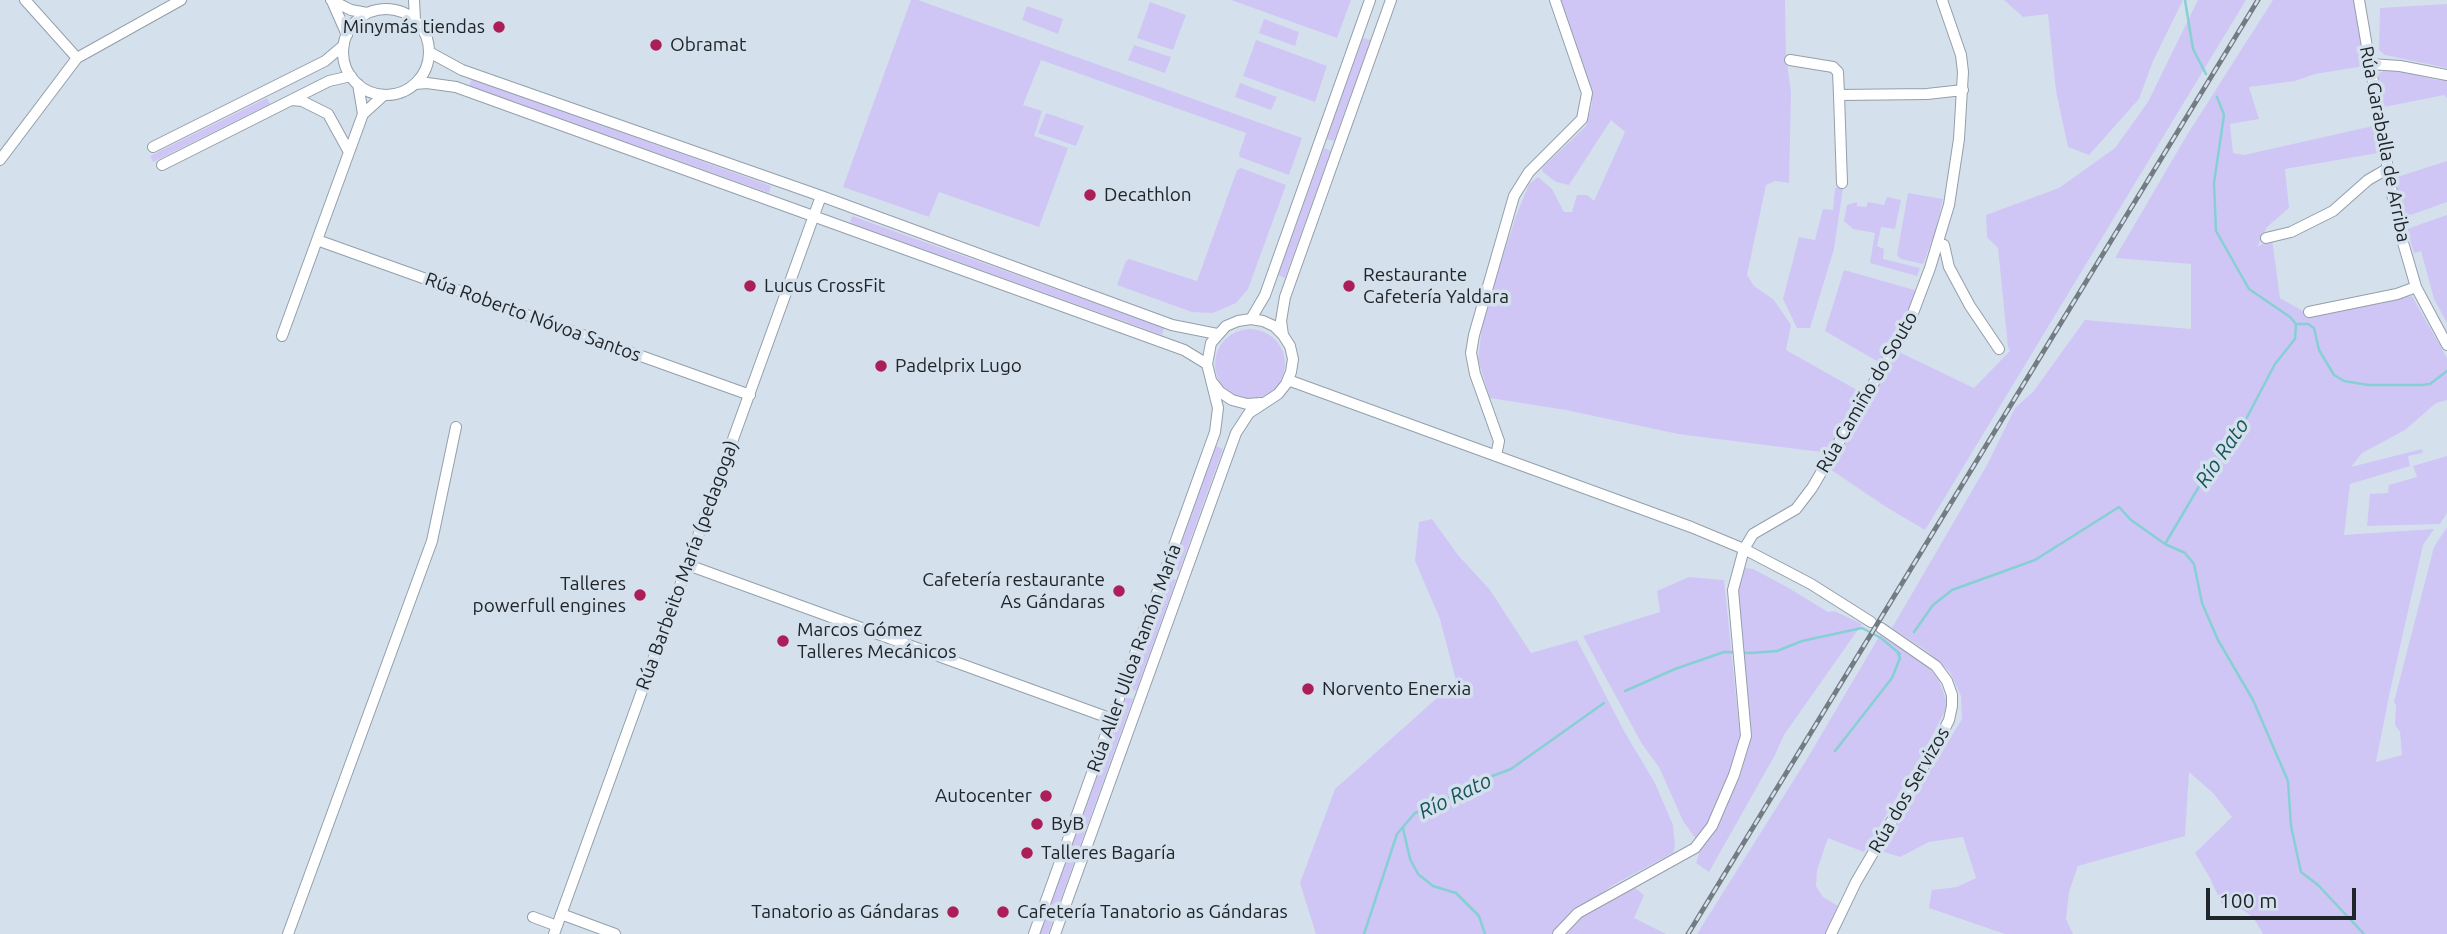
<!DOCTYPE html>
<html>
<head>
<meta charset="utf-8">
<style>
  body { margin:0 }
  #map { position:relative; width:2447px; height:934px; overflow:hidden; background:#d4e1ed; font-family:Ubuntu,sans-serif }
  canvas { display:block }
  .scale { position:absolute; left:2206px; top:888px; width:150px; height:32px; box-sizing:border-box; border:4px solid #202529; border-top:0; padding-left:9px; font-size:21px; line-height:24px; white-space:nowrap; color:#202529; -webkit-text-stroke:5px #d4e1ed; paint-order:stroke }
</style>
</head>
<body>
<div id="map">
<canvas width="2447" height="934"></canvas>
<div class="scale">100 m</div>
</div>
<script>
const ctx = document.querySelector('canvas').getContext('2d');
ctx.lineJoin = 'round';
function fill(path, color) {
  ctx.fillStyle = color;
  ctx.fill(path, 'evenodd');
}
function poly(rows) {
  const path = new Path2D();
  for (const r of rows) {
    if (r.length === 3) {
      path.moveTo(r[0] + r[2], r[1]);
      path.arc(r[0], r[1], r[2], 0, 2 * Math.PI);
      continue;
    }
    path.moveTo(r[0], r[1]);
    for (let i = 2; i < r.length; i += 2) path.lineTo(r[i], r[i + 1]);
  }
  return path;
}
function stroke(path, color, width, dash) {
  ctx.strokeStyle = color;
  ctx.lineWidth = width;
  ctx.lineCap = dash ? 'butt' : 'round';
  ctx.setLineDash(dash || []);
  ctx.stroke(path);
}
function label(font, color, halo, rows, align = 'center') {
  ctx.font = font + ' Ubuntu,sans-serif';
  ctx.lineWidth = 7;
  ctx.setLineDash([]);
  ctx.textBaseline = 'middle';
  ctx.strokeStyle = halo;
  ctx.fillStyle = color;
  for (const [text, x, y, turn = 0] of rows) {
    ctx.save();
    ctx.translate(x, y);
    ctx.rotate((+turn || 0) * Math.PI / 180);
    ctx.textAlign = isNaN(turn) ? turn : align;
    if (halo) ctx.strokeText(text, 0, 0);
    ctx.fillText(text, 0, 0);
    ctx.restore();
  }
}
fill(poly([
  [911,0,918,0,1302,138,1289,175,1240,157,1239,154,1246,133,1041,60,1023,105,1042,111,1034,136,1068,148,1039,227,939,192,929,217,843,187],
  [1231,0,1351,0,1337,38],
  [1560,0,1785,0,1786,56,1791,92,1789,183,1775,181,1766,185,1747,275,1754,286,1774,300,1791,325,1786,350,1864,394,1829,453,1678,434,1566,410,1490,398,1478,360,1483,318,1516,216,1529,184,1538,177,1552,189,1564,212,1572,212,1577,195,1587,195,1594,201,1625,132,1611,120,1569,185,1556,182,1543,172,1542,168,1586,126,1592,104,1591,88],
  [2004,0,2183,0,2153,61,2139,99,2089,155,2068,147,2056,91,2048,14,2023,17],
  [2198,0,2246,0,1925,530,1886,507,1830,469,1899,352,1974,388,2010,351,2008,347,1998,248,1987,237,1986,215,2059,188,2115,148,2148,102],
  [2273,0,2354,0,2365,66,2315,74,2295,81,2249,87,2259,119,2230,124,2233,153,2244,155,2373,126,2378,153,2285,169,2289,208,2267,227,2257,247,2272,239,2280,298,2308,314,2412,296,2447,358,2447,400,2436,403,2405,430,2362,453,2351,467,2422,449,2423,453,2408,456,2410,466,2350,484,2344,535,2434,529,2423,545,2390,691,2376,762,2402,755,2400,732,2395,725,2396,705,2394,702,2434,547,2447,527,2447,934,2263,934,2253,917,2237,906,2222,905,2210,878,2195,853,2232,817,2213,793,2189,772,2185,836,2078,866,2069,892,2066,919,2073,934,2005,934,1929,908,1932,890,1957,887,1976,878,1963,837,1929,842,1900,857,1881,851,1962,719,1961,696,1950,672,1928,652,1892,628,1987,465,2015,408,2033,392,2085,320,2191,329,2191,264,2115,258,2187,135],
  [1150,2,1186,15,1173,50,1137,38],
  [2447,4,2447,68,2385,55,2379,50,2380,8],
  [1027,6,1063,19,1058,34,1022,20],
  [1264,19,1299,32,1295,46,1259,33],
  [1363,38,1371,40,1334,141,1326,139],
  [1256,40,1327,66,1315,102,1243,76],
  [1134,45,1171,57,1165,73,1128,60],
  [2385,70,2393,70,2437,80,2447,80,2447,98,2444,95,2384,107,2378,74],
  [472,79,771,186,769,193,469,86],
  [1240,83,1277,97,1271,110,1235,97],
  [267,98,270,104,153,162,150,156],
  [1046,113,1084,126,1076,146,1038,133],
  [1324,148,1331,151,1285,278,1278,275],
  [2447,161,2447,202,2405,217,2394,178],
  [1241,168,1286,185,1248,289,1236,303,1213,313,1192,312,1117,285,1126,261,1129,259,1197,281,1237,170],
  [1835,188,1843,188,1834,249,1810,328,1797,328,1783,299,1799,237,1815,240,1823,209,1833,210],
  [1908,193,1943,199,1935,233,1923,264,1901,259,1897,255],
  [1887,197,1901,200,1895,229,1881,227,1877,246,1884,249,1883,259,1920,268,1917,276,1870,263,1875,233,1853,229,1844,221,1847,205,1857,202,1857,206,1866,207,1868,202,1884,205],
  [2447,215,2447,323,2434,299,2421,251,2414,253,2407,229],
  [852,216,1164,328,1162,335,850,223],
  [1844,270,1918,291,1905,326,1882,364,1825,331],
  [1250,364,35],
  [1216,446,1223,449,1179,571,1172,569],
  [2447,456,2447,513,2440,524,2367,526,2370,494,2388,493,2389,485,2417,477,2413,466],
  [1432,519,1458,555,1490,590,1531,653,1577,640,1624,731,1655,783,1673,825,1675,845,1673,853,1613,885,1574,913,1553,934,1316,934,1300,883,1335,789,1456,681,1440,619,1415,561,1419,522],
  [1745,568,1753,569,1787,587,1828,612,1834,611,1862,624,1784,735,1775,755,1709,872,1696,863,1701,847,1718,825,1741,773,1751,733,1737,591],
  [1169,577,1176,580,1136,691,1129,688],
  [1689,577,1724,580,1739,726,1743,738,1733,774,1711,820,1696,839,1683,821,1659,767,1642,744,1583,636,1660,612,1657,591],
  [1880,635,1927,666,1938,678,1948,705,1923,754,1864,852,1828,838,1817,870,1816,886,1823,897,1838,906,1825,934,1697,934,1807,759],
  [1126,697,1133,699,1048,934,1040,934],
  [1634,887,1644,895,1634,918,1666,934,1562,934,1578,919]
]), '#cfc6f6');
stroke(poly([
  [2185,0,2193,49,2206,74],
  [2297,324,2308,324,2314,328,2319,350,2334,375,2344,381,2368,385,2421,385,2430,384,2447,371],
  [2165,544,2185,553,2194,564,2202,603,2218,640,2253,700,2288,781,2291,826,2301,872,2318,885,2364,934],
  [1914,632,1933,605,1952,590,2035,560,2119,507,2131,520,2165,544,2204,478,2235,440,2275,364,2295,339,2296,324,2290,317,2249,289,2216,231,2214,183,2224,115,2217,97],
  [1625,691,1675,669,1724,652,1750,653,1777,651,1802,641,1862,628,1881,638,1900,654],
  [1835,751,1892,678,1900,658,1898,654],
  [1403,828,1410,859,1418,874,1433,886,1456,893,1479,916,1485,934],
  [1364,934,1397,834,1415,813,1439,804,1468,785,1511,769,1604,703]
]), '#86d0d4', 2.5);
const street = poly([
  [25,0,77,58],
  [331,0,351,10,367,13],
  [414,0,415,20],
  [2359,0,2397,222,2416,287,2447,345],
  [332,1,347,35],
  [386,52,43],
  [429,52,462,70,821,196,1172,325,1217,334],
  [1790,60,1833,67,1838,72,1839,95],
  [2370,64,2400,66,2447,75],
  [358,84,363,114],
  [415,84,427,83,456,87,1184,350,1207,364],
  [292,100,302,101,328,114,349,152],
  [153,147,325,61,344,45],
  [0,160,77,58,181,0],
  [162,165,329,81,351,76],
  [1842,183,1839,95,1927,94,1963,90],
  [2266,238,2291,232,2333,211,2368,180,2387,169],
  [317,240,750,395],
  [1938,243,1944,245,1949,267,1970,306,1999,349],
  [2309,312,2397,294,2416,287],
  [1251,319,1265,295,1370,0],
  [1283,335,1281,321,1285,297,1391,0],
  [282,336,363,114,384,95],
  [1288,380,1691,527,1744,549,1811,584,1871,622],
  [1213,383,1220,392,1232,400,1247,404,1261,403],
  [1496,456,1499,441,1475,374,1471,353,1474,335,1514,196,1529,172,1582,119,1587,93,1555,0],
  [688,565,1112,719],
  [561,914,615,934],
  [533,917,557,926],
  [288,934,432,541,456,427],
  [554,934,821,196],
  [1034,934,1215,432,1218,408,1207,364,1211,343,1226,326,1238,321,1251,319,1263,321,1274,326,1283,335,1290,346,1293,359,1291,372,1286,384,1278,394,1249,413,1236,433,1055,934],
  [1558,934,1578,913,1695,848,1712,826,1734,775,1746,736,1733,590,1744,549,1753,534,1796,509,1812,488,1910,321,1930,268,1949,205,1959,139,1963,72,1961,55,1942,0],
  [1831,934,1856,882,1939,740,1949,720,1952,706,1952,695,1947,681,1936,666,1881,628]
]);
stroke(street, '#939faa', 12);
stroke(street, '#fff', 10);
const rail = poly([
  [1688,934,2258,0]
]);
stroke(rail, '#737b83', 5);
stroke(rail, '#d4e1ed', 2.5, [8]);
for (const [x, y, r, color] of [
  [499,27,7,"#ac1e57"],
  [656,45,7,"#ac1e57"],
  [1090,195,7,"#ac1e57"],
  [750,286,7,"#ac1e57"],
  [1349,286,7,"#ac1e57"],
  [881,366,7,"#ac1e57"],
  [1119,591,7,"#ac1e57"],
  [640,595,7,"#ac1e57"],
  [783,641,7,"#ac1e57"],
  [1308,689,7,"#ac1e57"],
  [1046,796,7,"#ac1e57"],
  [1037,824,7,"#ac1e57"],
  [1027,853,7,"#ac1e57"],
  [953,912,7,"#ac1e57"],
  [1003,912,7,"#ac1e57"]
]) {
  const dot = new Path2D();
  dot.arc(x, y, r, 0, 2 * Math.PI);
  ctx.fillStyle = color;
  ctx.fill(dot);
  stroke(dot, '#d4e1ed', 2.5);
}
label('19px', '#202529', '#d4e1ed', [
  ["Minymás tiendas",485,27,"right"],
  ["Obramat",670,45],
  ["Decathlon",1104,195],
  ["Restaurante",1363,275],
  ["Cafetería Yaldara",1363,297],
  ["Lucus CrossFit",764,286],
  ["Padelprix Lugo",895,366],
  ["Cafetería restaurante",1105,580,"right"],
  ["As Gándaras",1105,602,"right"],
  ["Talleres",626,584,"right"],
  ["powerfull engines",626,606,"right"],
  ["Marcos Gómez",797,630],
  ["Talleres Mecánicos",797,652],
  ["Norvento Enerxia",1322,689],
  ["Autocenter",1032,796,"right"],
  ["ByB",1051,824],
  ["Talleres Bagaría",1041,853],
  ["Tanatorio as Gándaras",939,912,"right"],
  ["Cafetería Tanatorio as Gándaras",1017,912]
], 'left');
label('19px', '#202529', '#d4e1ed', [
  ["Rúa Garaballa de Arriba",2385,144,79],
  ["Rúa Roberto Nóvoa Santos",533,317,20],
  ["Rúa Camiño do Souto",1867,392,-60],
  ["Rúa Barbeito María (pedagoga)",687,565,-70],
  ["Rúa Aller Ulloa Ramón María",1134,658,-70],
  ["Rúa dos Servizos",1909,790,-60]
]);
label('italic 21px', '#155559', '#d4e1ed', [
  ["Río Rato",2222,453,-56],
  ["Río Rato",1455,796,-26]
]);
</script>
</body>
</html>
